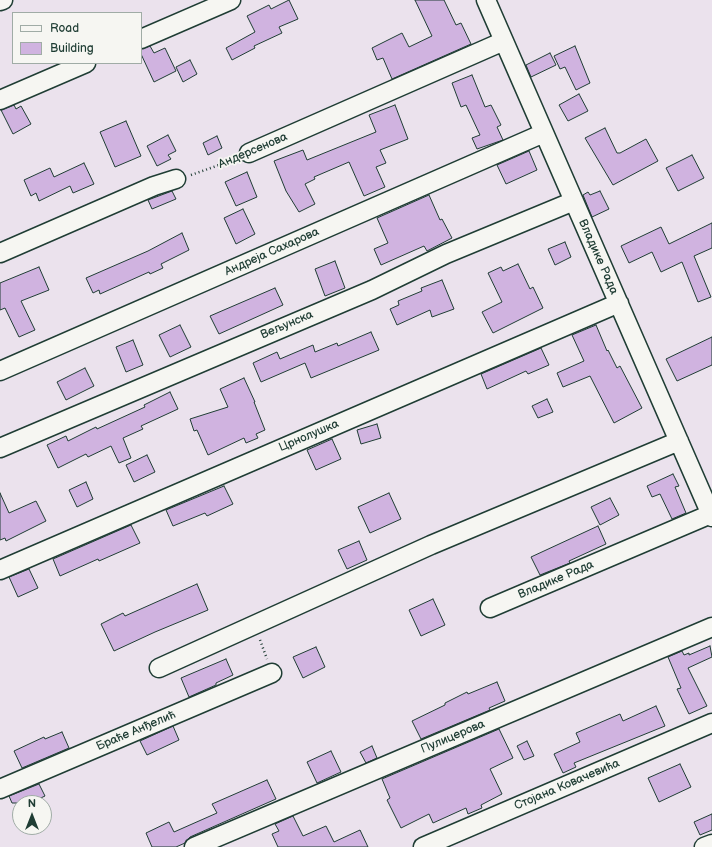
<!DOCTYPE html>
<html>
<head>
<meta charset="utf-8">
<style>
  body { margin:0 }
  #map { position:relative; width:712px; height:847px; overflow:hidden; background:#ebe2ed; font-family:"Balsamiq Sans",sans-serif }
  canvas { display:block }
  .legend { position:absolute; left:12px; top:12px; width:130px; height:52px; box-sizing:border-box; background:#f6f6f2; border:1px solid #a0aca6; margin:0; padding:5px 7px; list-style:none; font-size:12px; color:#1f3d34 }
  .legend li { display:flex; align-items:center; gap:8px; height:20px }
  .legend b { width:20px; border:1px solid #a0aca6 }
  .north { position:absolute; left:12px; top:795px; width:40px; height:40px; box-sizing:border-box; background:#f6f6f2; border:1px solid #a0aca6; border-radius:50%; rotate:0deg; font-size:11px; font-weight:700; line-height:16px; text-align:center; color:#1f3d34 }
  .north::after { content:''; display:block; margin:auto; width:14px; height:18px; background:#1f3d34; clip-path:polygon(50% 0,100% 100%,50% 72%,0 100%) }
</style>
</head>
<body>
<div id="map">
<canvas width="712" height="847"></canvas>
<ul class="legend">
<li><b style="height:5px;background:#f6f6f2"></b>Road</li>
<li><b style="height:11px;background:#d0b3e0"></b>Building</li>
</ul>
<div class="north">N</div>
</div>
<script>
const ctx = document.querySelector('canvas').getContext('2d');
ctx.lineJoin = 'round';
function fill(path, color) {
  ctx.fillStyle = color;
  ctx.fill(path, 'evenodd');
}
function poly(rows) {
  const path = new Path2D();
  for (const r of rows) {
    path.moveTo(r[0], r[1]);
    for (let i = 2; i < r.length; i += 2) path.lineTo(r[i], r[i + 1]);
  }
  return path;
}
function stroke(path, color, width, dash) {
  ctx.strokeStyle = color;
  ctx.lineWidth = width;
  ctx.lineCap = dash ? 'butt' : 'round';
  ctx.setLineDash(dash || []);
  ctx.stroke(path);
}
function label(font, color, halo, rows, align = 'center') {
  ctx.font = font + ' "Balsamiq Sans",sans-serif';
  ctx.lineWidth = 3.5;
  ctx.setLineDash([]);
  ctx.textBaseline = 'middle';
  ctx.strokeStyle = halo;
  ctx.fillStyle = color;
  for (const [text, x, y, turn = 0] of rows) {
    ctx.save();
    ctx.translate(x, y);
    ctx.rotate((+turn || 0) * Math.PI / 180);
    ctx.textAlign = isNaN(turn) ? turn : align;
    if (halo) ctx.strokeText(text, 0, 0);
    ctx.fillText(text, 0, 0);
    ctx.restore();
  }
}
const building = poly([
  [289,0,298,19,279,27,282,33,254,46,255,48,232,60,226,48,255,32,247,16,269,5,271,9,289,0],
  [415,0,444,0,456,25,461,23,471,44,392,79,383,58,377,60,372,48,402,33,409,47,432,36,415,0],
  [150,46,154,53,165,48,176,71,154,82,141,54,141,49,150,46],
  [575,46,590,83,576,90,565,67,560,69,554,56,575,46],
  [550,53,556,65,531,77,526,65,550,53],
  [190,60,197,74,183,82,176,67,190,60],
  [472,75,485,107,491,105,501,125,497,127,503,140,477,149,472,138,480,135,466,105,461,107,452,83,472,75],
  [579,94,588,111,568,121,559,105,579,94],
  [14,105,16,109,21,106,31,124,13,134,1,110,14,105],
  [395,105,408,139,380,150,386,163,376,167,385,187,364,196,349,162,314,177,315,179,305,184,315,204,299,212,286,191,274,161,303,150,307,160,376,132,369,115,395,105],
  [126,121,141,156,115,167,100,132,126,121],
  [605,128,617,153,620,153,646,139,658,161,613,185,585,138,605,128],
  [168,135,176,151,168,155,171,159,157,166,147,146,168,135],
  [217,136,222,148,208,155,203,143,217,136],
  [529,151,537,170,506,184,497,165,529,151],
  [692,155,704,178,678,191,666,168,692,155],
  [84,163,94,184,73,193,70,186,39,201,36,193,31,196,24,180,50,168,54,177,84,163],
  [247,172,257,197,236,206,225,182,247,172],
  [172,191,176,199,152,209,148,200,172,191],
  [600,191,609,209,592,217,583,195,588,192,590,195,600,191],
  [429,195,440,220,442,219,452,238,427,251,424,246,381,265,374,249,388,243,377,218,429,195],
  [243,209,255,234,236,244,224,218,243,209],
  [712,223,712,248,694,256,711,297,698,302,682,262,661,272,652,252,629,263,621,246,661,227,669,244,712,223],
  [182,233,189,250,161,264,163,268,150,274,149,272,100,294,99,290,93,293,86,278,148,251,182,233],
  [565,242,571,257,555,265,548,249,565,242],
  [335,261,345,288,325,296,315,269,335,261],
  [518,264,530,289,533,287,543,308,493,333,482,312,502,302,488,273,501,267,503,271,518,264],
  [39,267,49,290,21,301,35,330,19,337,5,308,0,310,0,283,39,267],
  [442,280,454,309,432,317,430,310,397,325,390,309,399,305,398,301,422,291,421,288,442,280],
  [275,288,283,305,219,334,210,316,275,288],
  [180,325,191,347,170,357,159,335,180,325],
  [596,325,607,351,608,350,617,368,620,366,642,408,614,423,590,376,563,387,557,373,584,361,572,335,596,325],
  [371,332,379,350,311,378,305,363,261,382,253,363,277,352,280,359,313,345,315,352,337,343,338,346,371,332],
  [712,337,712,365,677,381,666,359,712,337],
  [133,340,143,365,126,372,116,347,133,340],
  [541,348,549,365,528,374,526,371,487,389,481,374,541,348],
  [85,368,94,386,66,400,57,382,85,368],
  [244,378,255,402,254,402,265,430,256,434,258,438,246,443,244,438,208,455,197,430,194,431,190,419,228,407,220,389,244,378],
  [170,392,178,409,141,426,143,429,123,438,131,458,119,463,111,446,88,457,86,454,58,468,47,445,66,436,68,441,96,427,97,429,145,407,144,405,170,392],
  [547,399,553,412,538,418,532,406,547,399],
  [377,424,381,438,361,444,357,430,377,424],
  [332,439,341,459,316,470,307,450,332,439],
  [147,455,155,472,134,482,126,465,147,455],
  [673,474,679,486,675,487,686,513,672,519,660,494,652,497,647,486,673,474],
  [86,482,93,499,77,507,69,490,86,482],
  [224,486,233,504,207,516,205,513,173,526,166,510,224,486],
  [0,493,9,513,36,501,46,521,6,541,5,538,0,540,0,493],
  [389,493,401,519,370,533,358,507,389,493],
  [610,498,619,515,600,525,591,507,610,498],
  [131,525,140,543,99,561,98,559,60,576,53,559,131,525],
  [598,526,606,544,569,561,570,563,540,575,531,557,598,526],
  [359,541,367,560,347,569,338,550,359,541],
  [29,569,38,588,18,597,9,577,29,569],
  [197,584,208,610,155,632,114,651,101,624,123,613,125,616,197,584],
  [433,599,445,625,421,636,409,610,433,599],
  [710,646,712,657,688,668,707,706,689,714,677,689,681,688,668,657,682,651,684,655,689,653,689,655,710,646],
  [316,647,325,667,303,678,293,657,316,647],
  [226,659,233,675,216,683,216,685,189,697,181,678,226,659],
  [497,682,505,701,489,708,490,710,421,739,412,721,445,705,445,703,467,692,468,694,497,682],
  [656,706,665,726,574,763,576,767,563,773,554,754,580,742,576,733,620,714,623,721,656,706],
  [173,726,179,740,147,755,140,741,173,726],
  [499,729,513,758,490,769,502,794,481,805,482,808,468,814,466,808,433,823,429,814,401,828,387,800,390,798,382,779,499,729],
  [62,732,69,748,22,768,14,751,44,737,45,739,62,732],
  [527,741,534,756,524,760,517,746,527,741],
  [372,746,377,758,366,763,360,752,372,746],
  [331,751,341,772,317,783,307,762,331,751],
  [680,764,691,787,659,802,648,778,680,764],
  [267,780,276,799,190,837,185,843,176,847,152,847,146,833,169,822,174,832,217,813,212,804,267,780],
  [39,784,45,796,30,803,12,803,9,796,39,784],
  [712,814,712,830,700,835,694,822,712,814],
  [293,816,303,836,326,826,334,842,360,830,368,847,278,847,272,834,279,831,275,824,293,816]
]);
fill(building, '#d0b3e0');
stroke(building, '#1f3d34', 1);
const minor = poly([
  [486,0,712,517],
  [0,1,3,0],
  [141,39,231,0],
  [0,100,86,63],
  [249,153,504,41],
  [0,253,154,186,176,179],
  [0,371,544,133],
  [0,448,372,290,446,254,574,201],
  [0,570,619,303],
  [490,608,711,514],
  [159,668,431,545,679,441],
  [0,789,272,673],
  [194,847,712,627],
  [423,847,712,723],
  [704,847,712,844]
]);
stroke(minor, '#1f3d34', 21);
stroke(poly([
  [191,175,236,159],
  [260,640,267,659]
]), '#1f3d34', 2.5, [1, 3]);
stroke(minor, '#f6f6f2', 18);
label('12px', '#1f3d34', '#f6f6f2', [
  ["Андерсенова",253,151,-23],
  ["Андреја Сахарова",272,252,-24],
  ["Владике Рада",598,257,66],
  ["Вељунска",287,325,-23],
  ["Црнолушка",309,436,-23],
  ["Владике Рада",556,580,-23],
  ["Браће Анђелић",136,731,-23],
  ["Пулицерова",453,737,-23],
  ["Стојана Ковачевића",567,785,-23]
]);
</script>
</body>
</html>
